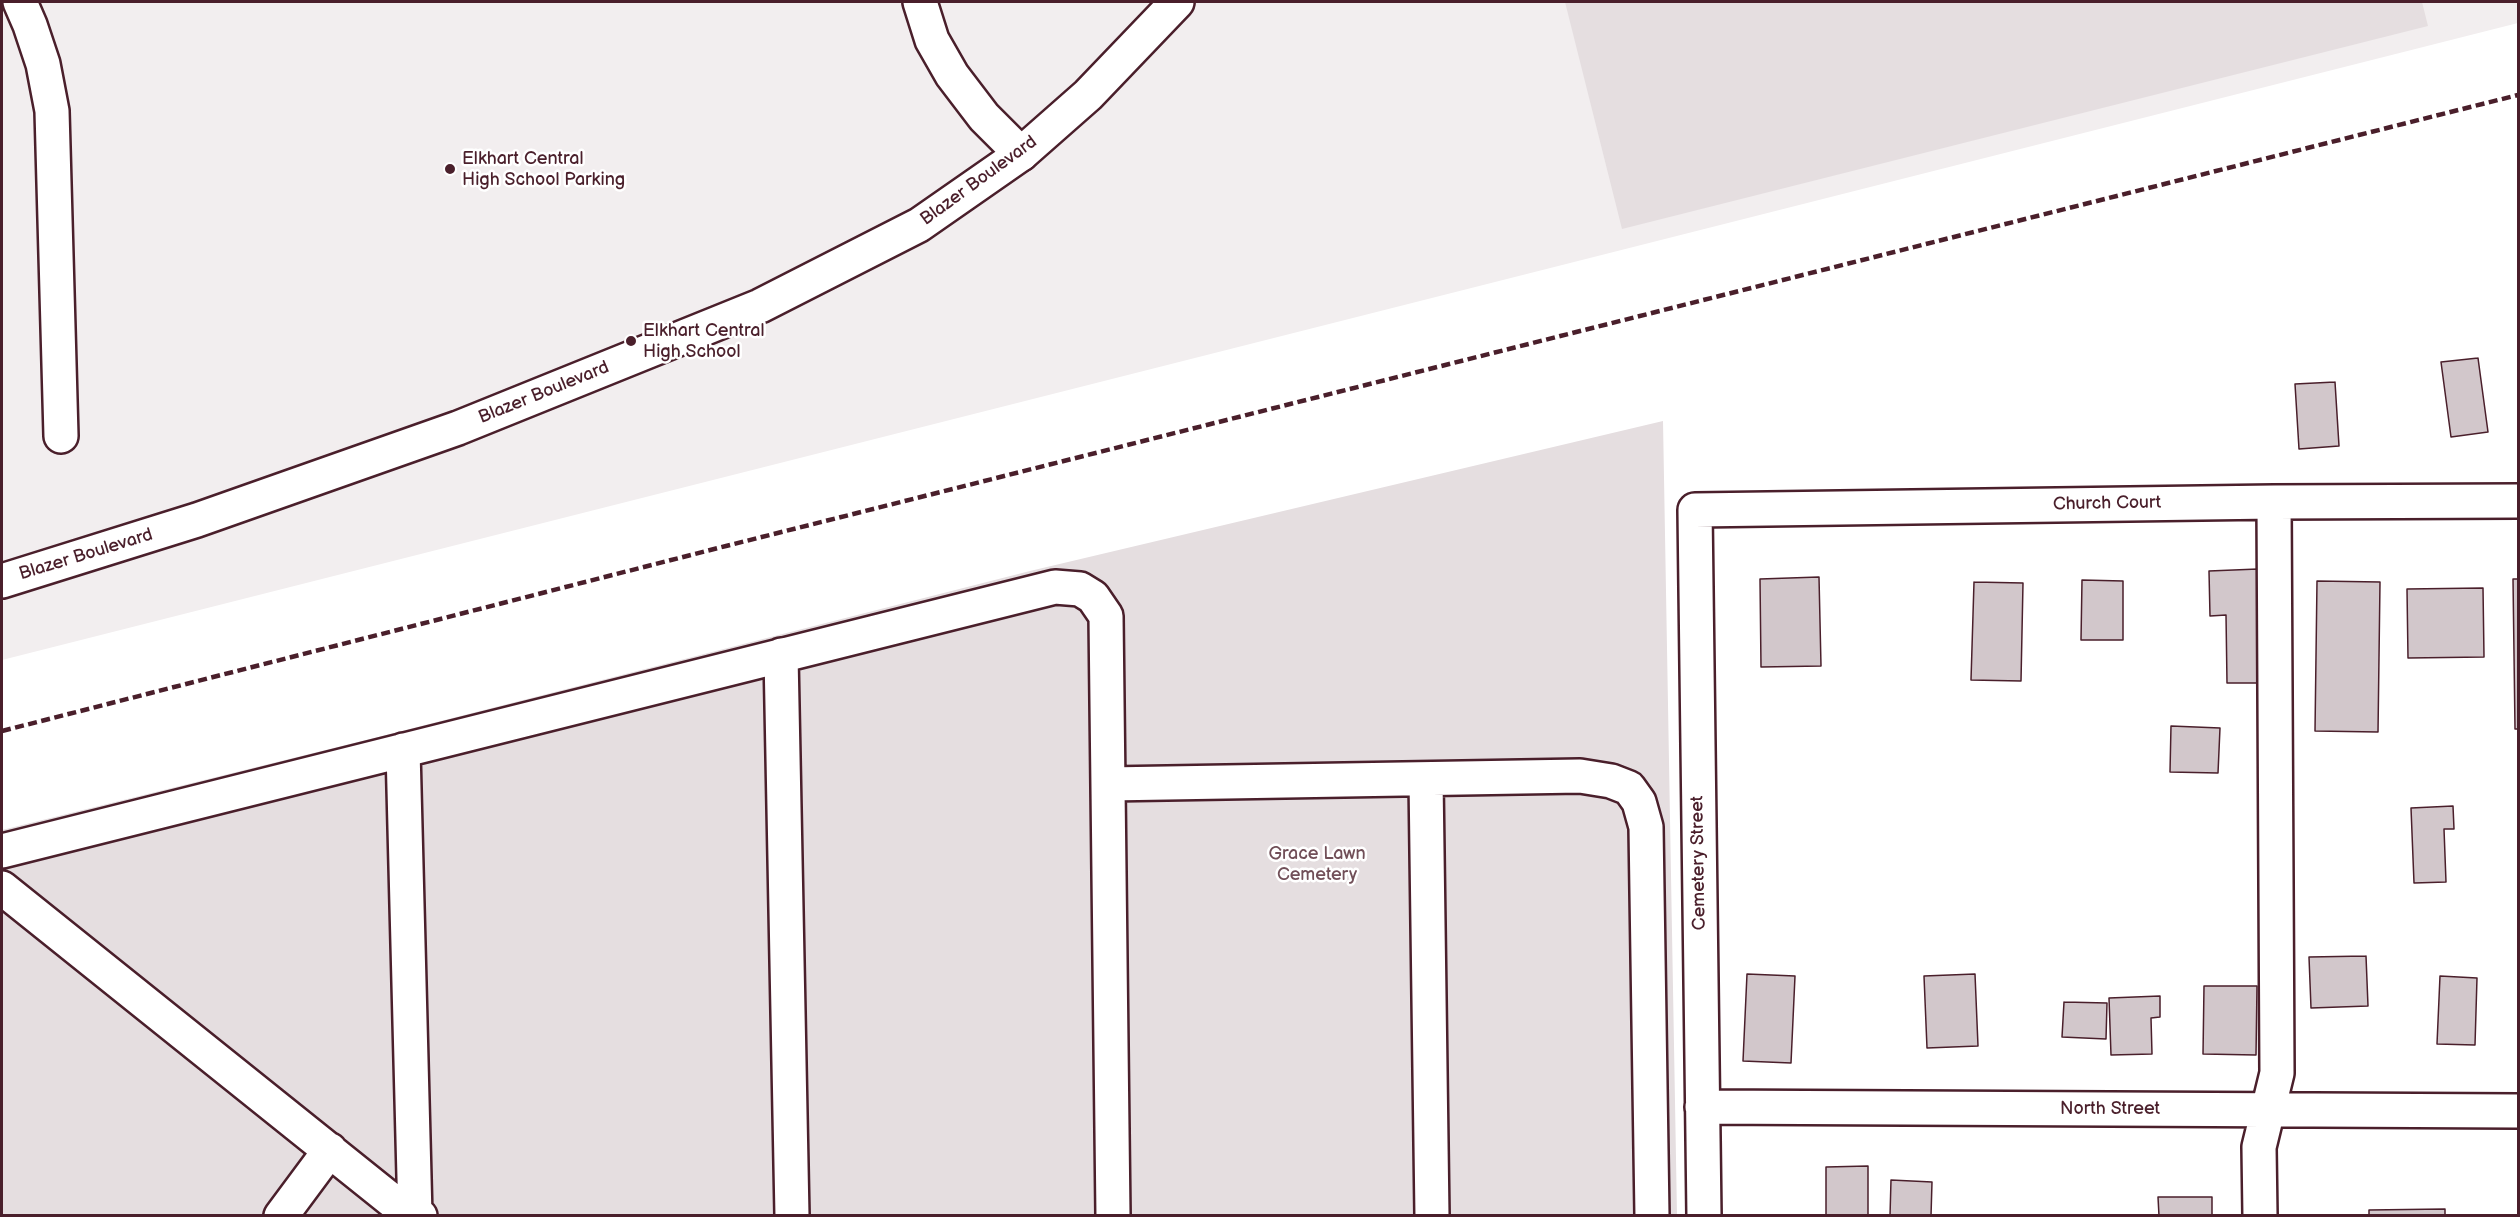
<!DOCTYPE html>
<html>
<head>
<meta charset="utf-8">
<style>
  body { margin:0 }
  #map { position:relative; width:2520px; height:1217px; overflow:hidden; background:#fff; font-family:"Balsamiq Sans",sans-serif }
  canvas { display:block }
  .frame { position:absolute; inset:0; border:3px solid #4a1f2b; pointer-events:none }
</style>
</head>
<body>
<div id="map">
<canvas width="2520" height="1217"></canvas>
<div class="frame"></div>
</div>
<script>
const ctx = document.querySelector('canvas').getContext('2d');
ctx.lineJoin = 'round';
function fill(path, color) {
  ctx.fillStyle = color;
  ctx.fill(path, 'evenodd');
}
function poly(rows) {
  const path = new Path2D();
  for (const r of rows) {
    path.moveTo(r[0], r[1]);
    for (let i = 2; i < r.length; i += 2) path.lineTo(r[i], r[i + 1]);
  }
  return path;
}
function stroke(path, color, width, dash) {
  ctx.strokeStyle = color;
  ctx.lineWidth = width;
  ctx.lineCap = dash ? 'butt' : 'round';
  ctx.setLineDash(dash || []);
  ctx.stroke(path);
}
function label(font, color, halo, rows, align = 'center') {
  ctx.font = font + ' "Balsamiq Sans",sans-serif';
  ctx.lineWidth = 5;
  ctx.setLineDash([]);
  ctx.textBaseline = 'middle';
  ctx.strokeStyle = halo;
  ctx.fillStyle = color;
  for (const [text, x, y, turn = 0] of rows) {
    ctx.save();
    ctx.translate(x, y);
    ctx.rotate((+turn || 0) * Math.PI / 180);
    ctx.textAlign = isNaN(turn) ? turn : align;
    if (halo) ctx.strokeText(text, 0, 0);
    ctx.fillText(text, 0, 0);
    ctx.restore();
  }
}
fill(poly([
  [2,2,2518,2,2518,23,2,660]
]), '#f2eeef');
fill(poly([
  [1565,2,2422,2,2428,26,1622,229],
  [1663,421,1677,1215,2,1215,2,830,378,737,1030,571]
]), '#e5dee0');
const building = poly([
  [2478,358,2488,432,2451,437,2441,362,2478,358],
  [2335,382,2339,446,2299,449,2295,384,2335,382],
  [2258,569,2260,683,2227,683,2226,615,2210,616,2209,571,2258,569],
  [1819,577,1821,666,1761,667,1760,579,1819,577],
  [2513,579,2518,579,2518,729,2515,729,2513,579],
  [2082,580,2123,581,2123,640,2081,640,2082,580],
  [2317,581,2380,582,2378,732,2315,731,2317,581],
  [1974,582,2023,583,2021,681,1971,680,1974,582],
  [2483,588,2484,657,2408,658,2407,589,2483,588],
  [2171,726,2220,728,2218,773,2170,772,2171,726],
  [2453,806,2454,829,2444,829,2446,882,2414,883,2411,808,2453,806],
  [2366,956,2368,1006,2311,1008,2309,957,2366,956],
  [1747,974,1795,976,1791,1063,1743,1061,1747,974],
  [1975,974,1978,1046,1927,1048,1924,976,1975,974],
  [2440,976,2477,978,2475,1045,2437,1044,2440,976],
  [2204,986,2257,986,2256,1055,2203,1054,2204,986],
  [2160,996,2160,1017,2151,1018,2152,1054,2111,1055,2109,998,2160,996],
  [2064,1002,2107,1003,2106,1039,2062,1037,2064,1002],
  [1868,1166,1868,1216,1826,1216,1826,1167,1868,1166],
  [1891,1180,1932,1182,1931,1216,1890,1216,1891,1180],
  [2158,1197,2212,1197,2212,1216,2159,1216,2158,1197],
  [2445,1209,2445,1216,2369,1216,2369,1210,2445,1209]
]);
fill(building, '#d2c7cb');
stroke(building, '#4a1f2b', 1.5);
const minor = poly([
  [20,2,30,25,43,64,52,111,61,436],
  [920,2,932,40,952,75,984,117,1021,154],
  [781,655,792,1216],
  [403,750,415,1216],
  [1426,779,1432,1216],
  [1108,784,1580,776,1611,781,1629,788,1639,802,1646,827,1652,1216],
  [2,851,1055,587,1080,589,1093,597,1106,616,1113,1216],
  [2,888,405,1211,420,1216],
  [1702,1107,2518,1111],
  [281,1216,330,1150],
  [1704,1216,1695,510,2274,502,2518,501],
  [2260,1216,2259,1147,2277,1073,2274,502]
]);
const major = poly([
  [2,581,197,520,458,428,760,306,919,225,1021,154,1088,95,1177,2]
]);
stroke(minor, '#4a1f2b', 38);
stroke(major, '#4a1f2b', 38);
stroke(minor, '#fff', 33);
stroke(major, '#fff', 33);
stroke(poly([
  [2,731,726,546,2518,95]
]), '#4a1f2b', 4.5, [9, 4.5]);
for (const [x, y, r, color] of [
  [450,169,6,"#4a1f2b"],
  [631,341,6,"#4a1f2b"]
]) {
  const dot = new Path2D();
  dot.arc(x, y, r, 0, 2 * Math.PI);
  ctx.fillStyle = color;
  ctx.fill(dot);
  stroke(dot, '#fff', 2);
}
label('18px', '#4a1f2b', '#fff', [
  ["Elkhart Central",462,159],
  ["High School Parking",462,180],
  ["Elkhart Central",643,331],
  ["High School",643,352]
], 'left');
label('18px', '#4a1f2b', '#fff', [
  ["Blazer Boulevard",979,181,-36],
  ["Blazer Boulevard",544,393,-22],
  ["Church Court",2107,504,-1],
  ["Blazer Boulevard",86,555,-17],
  ["Cemetery Street",1699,863,-91],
  ["North Street",2110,1109]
]);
label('18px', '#714f58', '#fff', [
  ["Grace Lawn",1317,854],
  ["Cemetery",1317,875]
]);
</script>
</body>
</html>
